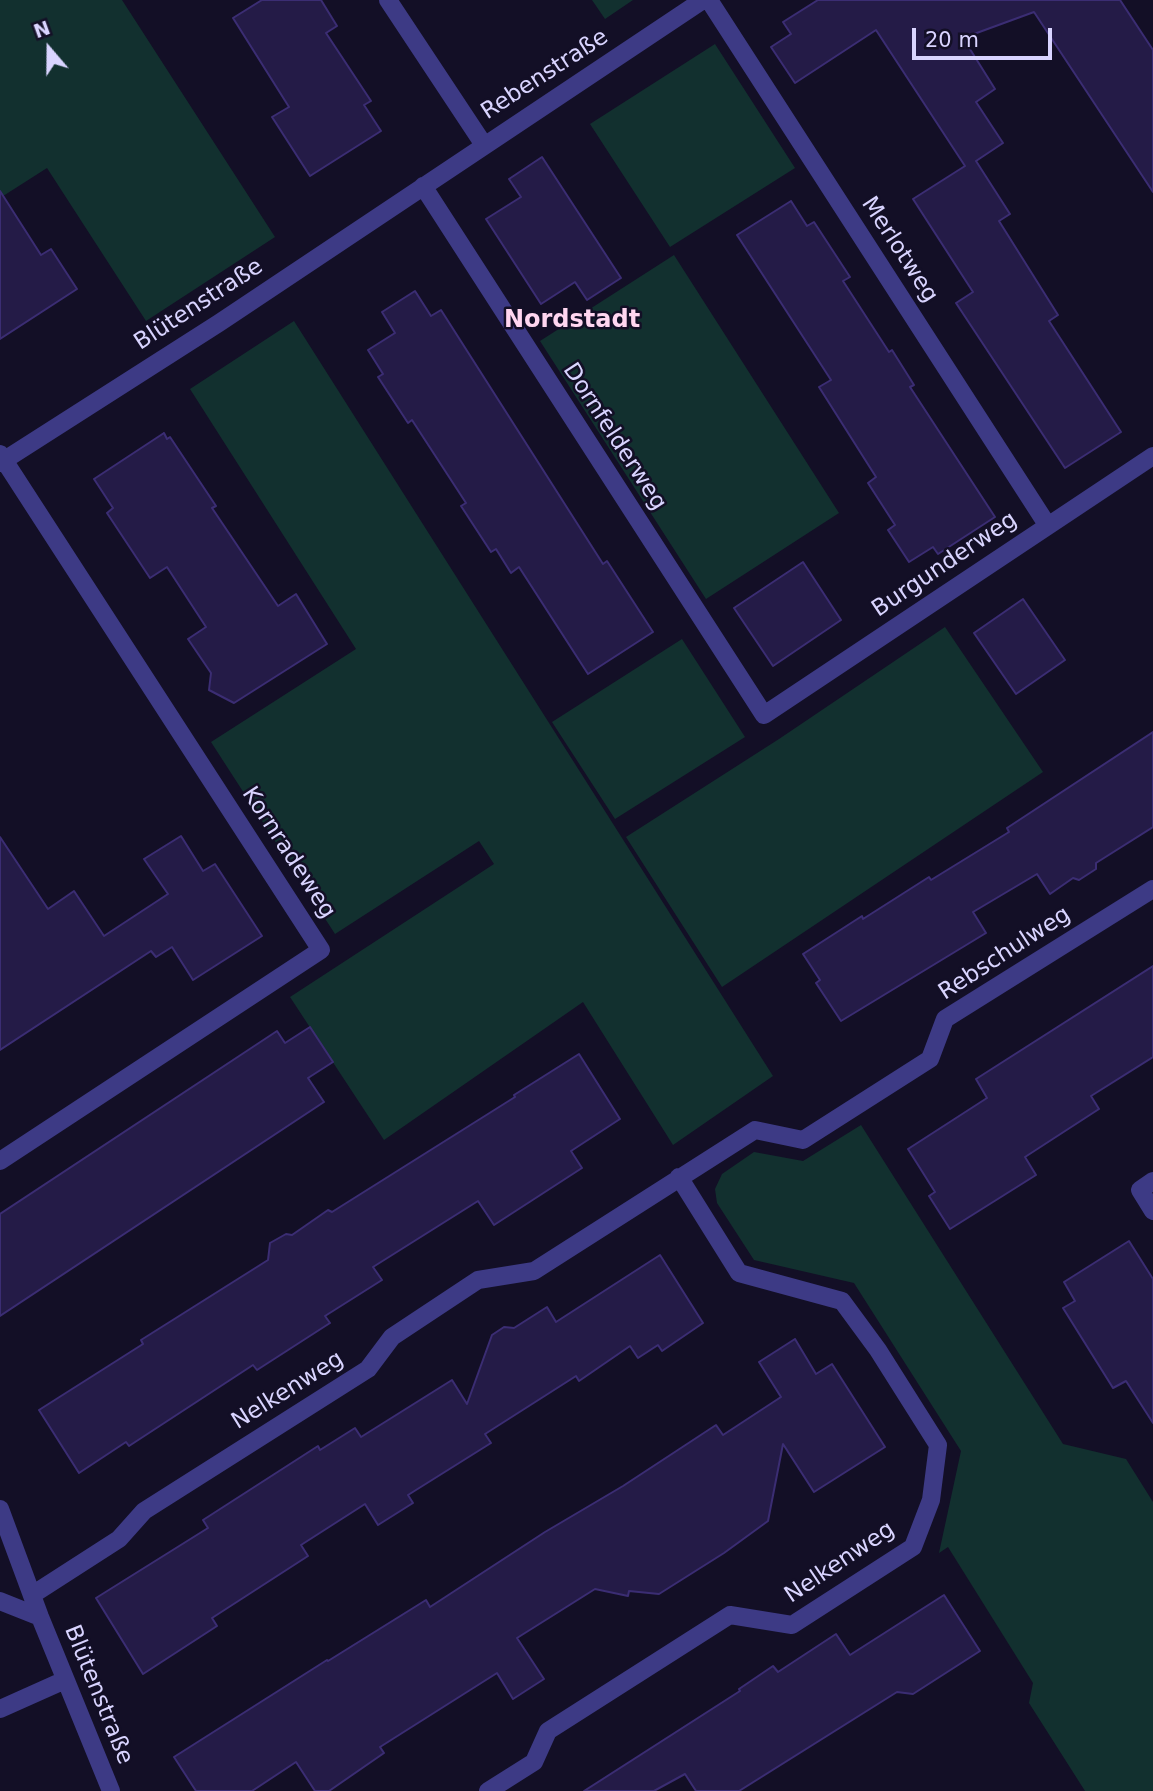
<!DOCTYPE html>
<html>
<head>
<meta charset="utf-8">
<style>
  body { margin:0 }
  #map { position:relative; width:1153px; height:1791px; overflow:hidden; background:#130f26; font-family:"DejaVu Sans",sans-serif }
  canvas { display:block }
  .north { position:absolute; left:14px; top:14px; width:70px; height:70px; -webkit-text-stroke:5px #130f26; paint-order:stroke; rotate:340deg; font-size:19px; font-weight:700; line-height:28px; text-align:center; color:#d9d4ff }
  .north::after { content:''; display:block; margin:auto; width:24px; height:32px; background:#d9d4ff; clip-path:polygon(50% 0,100% 100%,50% 72%,0 100%) }
  .scale { position:absolute; left:912px; top:28px; width:140px; height:32px; box-sizing:border-box; border:4px solid #d9d4ff; border-top:0; padding-left:9px; font-size:21px; line-height:24px; white-space:nowrap; color:#d9d4ff; -webkit-text-stroke:5px #130f26; paint-order:stroke }
</style>
</head>
<body>
<div id="map">
<canvas width="1153" height="1791"></canvas>
<div class="north">N</div>
<div class="scale">20 m</div>
</div>
<script>
const ctx = document.querySelector('canvas').getContext('2d');
ctx.lineJoin = 'round';
function fill(path, color) {
  ctx.fillStyle = color;
  ctx.fill(path, 'evenodd');
}
function poly(rows) {
  const path = new Path2D();
  for (const r of rows) {
    path.moveTo(r[0], r[1]);
    for (let i = 2; i < r.length; i += 2) path.lineTo(r[i], r[i + 1]);
  }
  return path;
}
function stroke(path, color, width, dash) {
  ctx.strokeStyle = color;
  ctx.lineWidth = width;
  ctx.lineCap = dash ? 'butt' : 'round';
  ctx.setLineDash(dash || []);
  ctx.stroke(path);
}
function label(font, color, halo, rows, align = 'center') {
  ctx.font = font + ' "DejaVu Sans",sans-serif';
  ctx.lineWidth = 5;
  ctx.setLineDash([]);
  ctx.textBaseline = 'middle';
  ctx.strokeStyle = halo;
  ctx.fillStyle = color;
  for (const [text, x, y, turn = 0] of rows) {
    ctx.save();
    ctx.translate(x, y);
    ctx.rotate((+turn || 0) * Math.PI / 180);
    ctx.textAlign = isNaN(turn) ? turn : align;
    if (halo) ctx.strokeText(text, 0, 0);
    ctx.fillText(text, 0, 0);
    ctx.restore();
  }
}
fill(poly([
  [0,0,122,0,275,237,146,321,47,168,0,198],
  [592,0,633,0,605,19],
  [715,44,795,168,670,247,590,124],
  [674,255,839,513,706,599,540,341],
  [294,321,773,1076,673,1145,583,1002,384,1140,290,997,494,864,479,841,335,934,211,742,356,649,190,389],
  [945,627,1043,772,722,987,626,837,779,739],
  [682,639,745,737,615,819,552,722],
  [861,1125,1063,1444,1126,1459,1153,1502,1153,1791,1085,1791,1029,1703,1033,1683,948,1547,939,1553,961,1451,854,1283,754,1260,717,1203,715,1189,722,1174,754,1152,803,1161]
]), '#12302f');
const building = poly([
  [262,0,321,0,337,26,326,33,371,101,364,105,381,131,310,176,272,117,289,107,233,18,262,0],
  [818,0,1120,0,1153,50,1153,192,1034,12,963,38,995,89,976,102,1003,143,976,161,1010,214,999,221,1058,315,1049,321,1121,432,1065,468,956,303,973,292,913,199,965,166,876,30,795,83,771,47,791,34,783,22,818,0],
  [542,157,621,278,587,300,575,282,541,304,486,219,521,197,509,179,542,157],
  [0,191,41,255,51,249,77,289,0,339,0,191],
  [791,201,807,226,814,222,850,277,843,281,889,352,892,350,914,385,910,387,995,517,938,554,933,547,909,562,888,530,895,525,868,483,876,477,819,387,831,380,737,235,791,201],
  [415,291,431,316,441,310,603,564,607,561,653,632,588,674,519,567,511,573,496,549,491,552,461,506,466,503,412,420,408,423,378,377,383,374,368,350,395,333,382,312,415,291],
  [164,433,167,439,170,437,216,506,212,508,278,606,296,594,327,644,234,703,209,690,211,673,188,639,206,627,167,567,150,578,107,513,113,508,94,479,164,433],
  [803,562,841,620,773,666,734,608,803,562],
  [1023,599,1065,660,1016,694,974,633,1023,599],
  [1153,732,1153,827,1096,863,1096,869,1079,880,1073,878,1050,894,1037,874,973,912,986,933,841,1021,816,983,820,980,803,954,862,916,863,919,929,877,931,880,1009,832,1007,828,1153,732],
  [181,836,203,871,215,864,262,936,193,980,172,947,156,957,151,951,0,1050,0,837,48,909,74,891,104,936,168,894,144,859,181,836],
  [1153,966,1153,1057,1091,1096,1099,1109,1025,1157,1036,1175,950,1229,929,1196,935,1192,908,1149,987,1098,976,1079,1153,966],
  [310,1027,333,1062,308,1078,324,1102,0,1316,0,1214,277,1031,285,1043,310,1027],
  [579,1054,620,1119,571,1151,582,1168,494,1225,478,1201,373,1267,382,1280,325,1316,330,1323,257,1370,253,1365,129,1446,126,1442,79,1473,39,1410,143,1344,141,1340,268,1260,270,1243,286,1234,292,1235,328,1210,332,1212,515,1097,514,1095,579,1054],
  [1129,1241,1153,1279,1153,1423,1126,1381,1113,1388,1063,1308,1075,1301,1064,1282,1129,1241],
  [660,1255,703,1323,662,1351,658,1345,638,1358,630,1346,579,1381,576,1376,485,1434,491,1443,408,1495,413,1503,378,1525,365,1504,301,1545,308,1556,212,1618,217,1626,143,1674,96,1598,208,1528,203,1520,318,1446,320,1450,355,1428,361,1437,452,1380,467,1404,492,1335,504,1327,514,1328,547,1307,556,1322,660,1255],
  [795,1339,816,1374,832,1364,885,1447,814,1492,783,1444,768,1521,724,1553,659,1594,629,1591,628,1596,595,1589,517,1638,544,1679,513,1699,497,1673,380,1747,384,1753,329,1791,315,1791,296,1762,252,1791,196,1791,174,1757,327,1660,328,1661,426,1600,430,1607,545,1532,623,1486,716,1425,723,1435,781,1397,759,1362,795,1339],
  [944,1595,980,1651,913,1694,897,1692,739,1791,696,1791,685,1774,654,1791,584,1791,740,1691,739,1689,773,1666,778,1672,836,1634,850,1655,944,1595]
]);
fill(building, '#241b47');
stroke(building, '#3b2d73', 2);
stroke(poly([
  [388,0,484,145],
  [709,0,1048,526],
  [423,186,764,715,1153,456],
  [0,454,321,950,0,1161],
  [0,463,219,323,703,0],
  [1153,1181,1140,1190,1153,1211],
  [0,1509,40,1617,111,1791],
  [32,1595,119,1539,144,1511,368,1369,392,1337,478,1280,534,1271,755,1130,803,1140,930,1059,945,1019,1153,889],
  [0,1601,40,1617],
  [0,1709,65,1680],
  [488,1791,534,1762,548,1731,730,1615,792,1625,913,1547,931,1500,938,1445,878,1350,842,1301,739,1273,679,1177]
]), '#3d3a85', 18);
label('23px', '#d9d4ff', '#130f26', [
  ["Rebenstraße",545,75,-33],
  ["Merlotweg",899,250,57],
  ["Blütenstraße",199,305,-33],
  ["Dornfelderweg",614,437,57],
  ["Burgunderweg",945,565,-34],
  ["Kornradeweg",288,853,57],
  ["Rebschulweg",1005,954,-33],
  ["Nelkenweg",288,1391,-32],
  ["Nelkenweg",840,1563,-34],
  ["Blütenstraße",98,1695,68]
]);
label('bold 24px', '#ffd6f0', '#130f26', [
  ["Nordstadt",572,321]
]);
</script>
</body>
</html>
